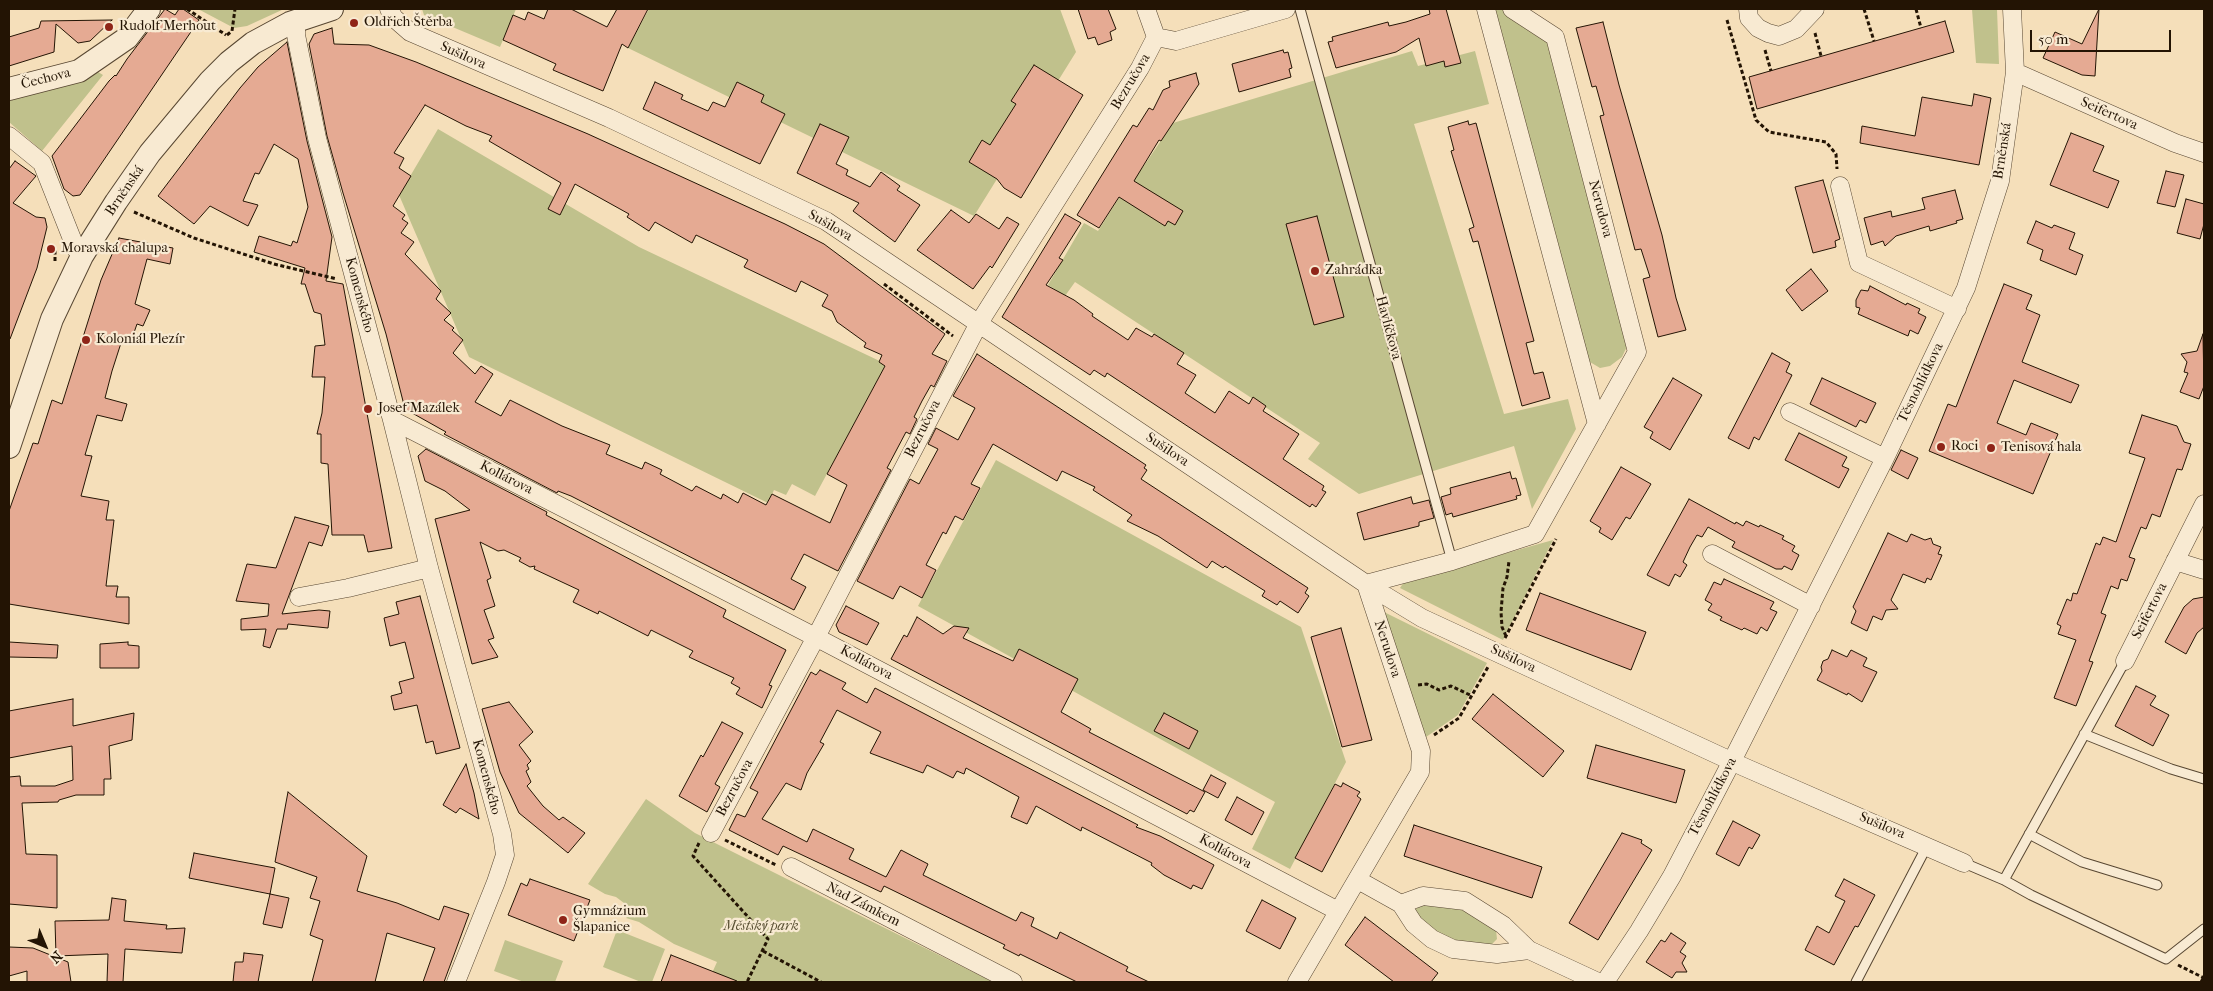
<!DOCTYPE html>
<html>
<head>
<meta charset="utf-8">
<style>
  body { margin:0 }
  #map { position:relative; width:2213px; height:991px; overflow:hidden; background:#f5dfba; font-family:"IM FELL French Canon",serif }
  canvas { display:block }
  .frame { position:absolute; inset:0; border:10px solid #231404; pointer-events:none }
  .north { position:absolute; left:20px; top:921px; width:50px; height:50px; -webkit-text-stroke:4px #f8ead2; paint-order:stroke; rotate:135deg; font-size:14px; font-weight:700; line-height:20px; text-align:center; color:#231404 }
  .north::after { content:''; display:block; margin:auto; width:18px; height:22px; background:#231404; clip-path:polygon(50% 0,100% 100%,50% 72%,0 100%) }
  .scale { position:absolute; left:2030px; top:30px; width:141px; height:22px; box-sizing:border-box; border:2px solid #231404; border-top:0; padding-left:6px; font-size:15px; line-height:18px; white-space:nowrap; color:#231404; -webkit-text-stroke:4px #f8ead2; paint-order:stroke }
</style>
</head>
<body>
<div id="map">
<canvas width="2213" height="991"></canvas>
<div class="frame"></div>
<div class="north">N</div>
<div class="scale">50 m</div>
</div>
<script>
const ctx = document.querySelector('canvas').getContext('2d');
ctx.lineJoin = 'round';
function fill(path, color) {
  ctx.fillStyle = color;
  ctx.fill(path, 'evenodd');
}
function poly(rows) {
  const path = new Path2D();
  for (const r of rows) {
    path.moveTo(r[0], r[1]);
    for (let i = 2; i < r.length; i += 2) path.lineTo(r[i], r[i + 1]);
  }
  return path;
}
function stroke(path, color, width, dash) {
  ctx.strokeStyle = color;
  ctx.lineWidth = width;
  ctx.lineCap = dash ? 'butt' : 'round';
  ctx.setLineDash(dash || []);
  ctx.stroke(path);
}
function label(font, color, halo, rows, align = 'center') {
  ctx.font = font + ' "IM FELL French Canon",serif';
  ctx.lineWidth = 4.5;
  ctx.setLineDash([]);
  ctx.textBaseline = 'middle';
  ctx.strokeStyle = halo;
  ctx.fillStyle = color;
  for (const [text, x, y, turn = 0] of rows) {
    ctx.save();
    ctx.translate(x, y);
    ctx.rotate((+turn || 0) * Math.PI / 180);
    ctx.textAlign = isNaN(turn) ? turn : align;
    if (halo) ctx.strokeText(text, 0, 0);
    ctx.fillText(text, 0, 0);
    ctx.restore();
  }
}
fill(poly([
  [198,9,284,9,247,26,234,28],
  [422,9,516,9,500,47,424,15],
  [649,9,1060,9,1076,52,974,216,628,48],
  [1498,9,1504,9,1552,46,1629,342,1622,357,1610,366,1600,368,1590,362,1581,345,1495,11],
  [1972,9,1997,9,1999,64,1976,63],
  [1412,51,1418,66,1475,51,1489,104,1414,124,1504,414,1568,399,1576,429,1532,509,1514,446,1359,494,1308,459,1320,443,1075,282,1065,296,1048,285,1084,223,1098,231,1131,179,1143,167,1173,123],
  [95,70,103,75,42,151,9,122,9,98],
  [438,129,639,247,886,364,815,496,792,484,786,495,774,490,768,503,469,357,399,195],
  [996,460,1301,627,1346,762,1290,869,1252,849,1275,802,918,606],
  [1553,540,1503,640,1400,588,1404,582],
  [1384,612,1487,663,1458,715,1426,737,1382,616],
  [646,799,695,833,993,982,708,982,717,962,674,944,639,922,626,918,632,909,616,897,605,894,588,884],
  [1423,903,1461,907,1496,930,1497,939,1490,946,1451,941,1422,927,1415,910],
  [617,930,665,949,652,982,641,982,603,967],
  [505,940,563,961,555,982,524,982,494,971]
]), '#c0c18c');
const building = poly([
  [165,9,175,15,179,9,183,9,199,20,80,195,73,196,64,189,52,156,109,81,115,75,116,76,127,59,165,9],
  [548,9,571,9,607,27,617,9,648,9,628,48,622,44,603,91,553,70,556,64,503,40,513,15,525,20,528,12,544,19,548,9],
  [1078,9,1108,9,1116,29,1110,32,1112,40,1098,45,1095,37,1088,39,1078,9],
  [1429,9,1446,9,1461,63,1445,67,1444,61,1426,66,1419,38,1396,52,1336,68,1328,42,1333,41,1332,37,1388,22,1389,26,1406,22,1430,14,1429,9],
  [2099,9,2095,76,2082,75,2043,58,2055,32,2082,44,2099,9],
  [112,20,90,41,78,43,56,24,54,52,9,66,9,37,39,28,41,21,112,20],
  [1945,21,1954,52,1757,109,1749,77,1945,21],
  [1603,22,1619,85,1662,235,1676,298,1686,330,1658,337,1643,279,1650,277,1641,249,1635,250,1600,116,1604,115,1596,86,1592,87,1576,28,1603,22],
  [332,28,334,44,369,45,416,62,588,134,785,224,824,244,945,334,932,354,947,361,934,387,931,385,922,401,914,417,917,419,910,434,906,432,887,468,891,470,838,571,804,554,791,579,806,587,794,610,571,496,558,491,557,493,444,434,446,432,405,409,386,334,343,193,327,136,309,44,314,34,332,28],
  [425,105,466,126,492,136,489,141,561,183,548,209,560,215,575,184,629,214,627,217,649,231,655,222,692,243,696,235,748,260,744,267,796,292,801,281,828,295,822,306,832,311,837,322,866,343,864,347,882,355,879,362,885,366,827,474,847,485,830,523,772,494,766,505,743,493,738,503,723,494,721,499,696,486,692,491,660,474,662,470,645,462,642,469,606,454,610,445,562,426,510,400,501,416,475,402,493,374,481,366,475,374,453,353,463,340,452,330,454,328,444,320,451,313,436,299,441,291,405,254,414,242,401,233,408,223,402,219,405,215,393,206,411,176,399,168,404,158,394,153,425,105],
  [287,42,307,141,332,237,326,281,343,284,392,548,368,552,364,535,332,535,328,464,321,463,321,434,317,434,322,413,325,377,312,377,315,346,325,345,321,314,314,312,305,284,301,284,305,268,254,252,259,236,291,246,293,241,297,243,308,207,298,159,274,144,259,174,255,173,243,201,258,205,248,226,210,206,194,224,158,196,240,88,258,67,287,42],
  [1283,50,1284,53,1288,52,1292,68,1289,69,1291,77,1239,92,1232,64,1283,50],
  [1034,65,1083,95,1021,198,1004,188,997,179,969,162,982,140,990,145,1016,104,1011,101,1034,65],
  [1196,73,1199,84,1161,141,1159,140,1134,181,1183,211,1175,225,1168,221,1165,226,1119,197,1099,228,1077,215,1133,125,1137,127,1149,108,1153,110,1163,90,1170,87,1169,81,1196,73],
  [655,82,683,95,681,99,708,111,713,102,725,107,737,82,764,95,761,102,785,114,760,164,643,109,655,82],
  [1974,94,1991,98,1979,165,1860,143,1862,126,1915,136,1922,97,1972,106,1974,94],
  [1468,121,1469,125,1476,123,1534,341,1526,343,1534,374,1543,372,1550,398,1522,406,1478,241,1473,242,1469,229,1474,227,1451,151,1454,150,1448,127,1468,121],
  [820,124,849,137,836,164,848,170,846,175,870,187,881,172,900,186,897,190,920,205,895,242,853,211,859,203,797,173,820,124],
  [2071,133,2104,146,2093,171,2119,181,2108,208,2050,185,2071,133],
  [15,161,36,176,13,203,36,217,45,218,47,227,37,268,10,339,9,338,9,169,15,161],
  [2166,171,2184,175,2175,207,2157,203,2166,171],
  [1823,180,1840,239,1835,241,1836,247,1813,253,1795,187,1823,180],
  [1955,190,1963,219,1956,221,1957,223,1930,231,1929,226,1896,236,1885,246,1883,241,1871,245,1864,218,1891,211,1892,217,1925,209,1922,198,1955,190],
  [2186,199,2204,204,2204,224,2200,239,2177,233,2186,199],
  [951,210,969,223,976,214,999,229,1007,217,1019,224,992,268,990,266,973,289,917,250,951,210],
  [1065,214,1081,223,1059,258,1063,260,1046,285,1074,300,1093,314,1092,316,1128,340,1136,328,1152,337,1154,334,1184,353,1177,364,1196,375,1185,393,1215,413,1229,391,1249,404,1253,397,1266,406,1263,411,1299,434,1283,459,1324,486,1322,490,1326,492,1316,507,1312,504,1310,507,1107,373,1105,377,1094,370,1090,375,1002,317,1065,214],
  [1317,216,1344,317,1314,325,1286,224,1317,216],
  [2036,221,2052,228,2054,225,2075,233,2069,249,2083,255,2076,275,2040,260,2043,250,2027,243,2036,221],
  [119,238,173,248,170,264,147,259,135,304,150,310,143,326,137,324,130,344,121,343,112,371,105,398,127,404,122,421,97,415,85,455,92,456,81,496,109,501,106,520,114,520,106,586,118,586,116,597,129,597,129,624,9,604,9,511,33,443,38,444,52,400,62,404,101,280,119,238],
  [1811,269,1828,291,1802,311,1786,290,1811,269],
  [2004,284,2032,295,2026,309,2040,315,2022,362,2079,385,2071,403,2014,380,1997,423,2026,435,2031,423,2058,434,2033,494,1929,451,1948,404,1956,407,2004,284],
  [1870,286,1906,305,1907,303,1920,309,1918,313,1926,317,1918,334,1910,330,1908,336,1858,314,1860,308,1856,307,1856,300,1861,290,1868,291,1870,286],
  [2203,334,2204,386,2199,399,2180,392,2188,373,2184,372,2187,362,2181,354,2197,351,2203,334],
  [1772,353,1790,363,1786,372,1792,375,1759,440,1754,437,1749,449,1728,438,1772,353],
  [977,354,1146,465,1144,468,1147,470,1141,479,1308,588,1305,593,1309,596,1298,613,1280,601,1277,605,1262,596,1265,591,1225,566,1223,568,1212,561,1207,568,1158,536,1127,521,1132,515,1093,490,1095,487,1062,471,1057,481,993,444,971,484,980,488,963,520,955,516,946,534,943,532,926,565,936,570,922,598,900,586,893,599,857,581,910,479,919,484,938,449,928,444,936,428,958,440,966,425,975,408,953,396,977,354],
  [1673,378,1702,395,1670,450,1650,438,1653,432,1644,427,1673,378],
  [1822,378,1876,403,1866,423,1860,420,1856,427,1810,404,1822,378],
  [2142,415,2177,426,2184,442,2191,444,2182,470,2177,469,2160,517,2152,514,2146,529,2141,527,2129,557,2135,559,2127,581,2121,579,2118,589,2111,586,2101,613,2106,615,2089,661,2093,662,2076,706,2054,698,2076,640,2058,634,2061,626,2057,624,2067,599,2071,601,2073,593,2077,594,2096,543,2100,545,2103,537,2116,542,2145,458,2129,453,2142,415],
  [1799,433,1847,457,1842,466,1849,469,1839,488,1785,460,1799,433],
  [426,449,547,512,546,515,726,610,723,617,786,650,769,685,772,686,762,708,736,694,740,688,731,683,734,678,689,657,693,651,651,630,648,636,599,611,598,614,573,602,579,590,534,569,535,566,530,567,519,561,521,558,504,550,498,551,480,542,491,578,487,580,495,606,484,610,494,638,488,640,498,657,472,664,435,519,470,510,445,491,425,481,418,456,426,449],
  [1901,450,1918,458,1908,479,1891,470,1901,450],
  [1621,467,1651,484,1630,519,1626,517,1612,540,1599,532,1601,528,1590,521,1621,467],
  [1510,472,1512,479,1516,478,1521,495,1516,496,1517,499,1453,517,1452,513,1446,515,1441,497,1451,494,1450,488,1510,472],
  [1411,497,1413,504,1429,500,1434,518,1419,522,1419,526,1364,540,1357,513,1411,497],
  [1689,499,1735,524,1736,522,1743,526,1746,521,1759,527,1760,525,1784,536,1782,539,1795,546,1792,551,1799,555,1792,570,1784,566,1782,569,1776,569,1732,547,1735,542,1708,527,1702,537,1697,535,1690,547,1683,562,1687,565,1680,577,1675,574,1669,586,1647,575,1689,499],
  [295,517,329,526,322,546,309,542,282,614,319,610,330,611,328,628,288,624,287,629,277,629,270,648,263,646,266,629,241,630,241,619,268,616,269,604,236,601,247,564,276,568,295,517],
  [1888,533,1907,542,1911,534,1925,540,1931,538,1933,544,1941,547,1938,554,1942,555,1931,580,1927,578,1925,583,1903,574,1891,600,1898,609,1886,610,1882,620,1873,616,1867,631,1851,623,1856,611,1853,607,1888,533],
  [1724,579,1774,602,1770,609,1777,612,1767,631,1761,627,1757,634,1744,628,1742,630,1720,620,1722,617,1708,610,1712,604,1705,600,1714,582,1721,585,1724,579],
  [1540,593,1646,632,1631,670,1526,630,1540,593],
  [420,596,460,748,436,754,433,741,426,743,417,705,394,710,391,696,402,693,399,682,414,678,405,642,390,646,384,618,399,614,396,602,420,596],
  [2204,597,2204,627,2197,633,2186,654,2165,642,2184,607,2193,599,2204,597],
  [846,606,879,623,867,645,839,632,836,625,846,606],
  [917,617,943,634,954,626,969,628,963,638,1013,661,1019,649,1078,679,1061,712,1091,729,1089,732,1205,792,1194,812,1190,810,1187,814,891,659,904,635,907,637,917,617],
  [1341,628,1372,740,1342,747,1311,637,1341,628],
  [9,642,58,645,57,658,9,657,9,642],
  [128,642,128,645,139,646,139,668,100,668,100,644,128,642],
  [1832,650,1847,657,1851,650,1867,658,1863,666,1877,672,1862,702,1848,693,1847,695,1817,680,1822,671,1821,667,1823,661,1828,659,1832,650],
  [820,670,846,683,842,689,867,703,875,688,1138,825,1136,827,1160,836,1214,865,1202,889,1193,885,1191,889,1164,875,1151,865,1152,863,1082,827,1081,831,1036,806,1027,824,1011,817,1019,797,966,768,964,774,957,771,953,778,927,765,923,773,870,753,881,732,837,710,820,742,824,744,807,773,801,790,786,783,762,819,807,842,813,829,854,849,849,859,886,877,901,850,928,864,923,875,1016,921,1021,912,1034,918,1031,926,1057,939,1060,932,1128,967,1126,971,1149,982,1077,982,1020,954,1019,956,1003,948,1005,945,884,886,881,892,783,846,778,855,729,830,737,814,745,817,758,792,750,788,811,672,816,675,820,670],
  [2136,686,2156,696,2150,705,2169,715,2153,746,2115,726,2136,686],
  [1493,694,1564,751,1543,777,1472,719,1493,694],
  [73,699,73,726,134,713,132,740,109,746,111,779,104,779,104,795,76,795,59,800,58,802,22,803,26,854,57,855,57,908,9,904,9,777,20,776,21,786,55,786,73,780,72,746,9,758,9,711,73,699],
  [509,702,533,732,519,745,531,761,527,765,529,769,526,771,531,782,527,786,543,806,559,820,563,817,585,833,568,853,519,813,500,772,482,709,509,702],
  [1164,713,1198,731,1189,749,1154,731,1164,713],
  [722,722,743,733,715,784,720,787,707,812,679,796,701,755,703,757,722,722],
  [1596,745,1685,770,1676,803,1587,778,1596,745],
  [466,764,474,793,479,819,460,808,456,813,443,805,466,764],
  [1211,775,1226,783,1218,798,1203,790,1211,775],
  [1343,783,1360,792,1357,796,1361,799,1322,872,1295,858,1335,784,1341,787,1343,783],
  [288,792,367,856,357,891,397,903,439,920,444,906,469,914,444,982,423,982,435,948,387,933,375,982,312,982,323,940,310,935,320,901,310,898,317,877,275,862,288,792],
  [1237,797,1264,812,1252,835,1225,820,1237,797],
  [1733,821,1760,835,1752,849,1749,847,1739,866,1716,854,1733,821],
  [1414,825,1542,867,1532,898,1404,856,1414,825],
  [1622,833,1642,840,1641,843,1652,850,1598,940,1569,923,1622,833],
  [194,853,275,868,270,894,189,878,194,853],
  [530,879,590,900,574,941,508,915,521,883,527,886,530,879],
  [1844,879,1875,895,1858,927,1855,926,1834,965,1805,950,1817,926,1829,933,1845,901,1835,896,1844,879],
  [270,894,289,898,282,928,263,924,270,894],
  [112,898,126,900,124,921,167,925,166,929,185,928,182,953,125,949,123,982,107,982,108,954,56,956,55,921,109,920,112,898],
  [1262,900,1296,918,1280,949,1246,931,1262,900],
  [1365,917,1438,973,1431,982,1394,982,1345,945,1365,917],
  [1671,933,1686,943,1680,952,1686,956,1682,963,1687,972,1676,972,1672,978,1646,962,1661,940,1665,942,1671,933],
  [9,947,33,948,68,962,71,982,27,982,27,971,9,976,9,947],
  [244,953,263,955,258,982,233,982,235,962,243,962,244,953],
  [671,955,737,981,737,982,661,982,671,955]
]);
fill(building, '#e5aa93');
stroke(building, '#231404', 1);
const service = poly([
  [1300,9,1452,561],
  [2084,734,2171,769,2204,779],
  [2029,834,2082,862,2157,885],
  [1964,863,2004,880,2125,661],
  [2004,880,2031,895,2166,959,2204,929],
  [1856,982,1927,846]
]);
const minor = poly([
  [389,9,394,18,410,32,609,118,826,221,1366,584,1422,618,1744,767,1964,863],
  [1146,9,1156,37],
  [1486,9,1597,424],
  [1748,9,1749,18,1758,28,1768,33,1779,36,1796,29,1815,9],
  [296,21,296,35,317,138,392,420,429,568,502,834,505,855,496,882,456,982],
  [1156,37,1176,41,1286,9],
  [2015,72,2175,143,2204,153],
  [9,136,42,163,76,249,82,256],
  [1840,186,1859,263,1957,309],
  [1790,412,1885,458],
  [392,420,825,642,1338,911],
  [1712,554,1811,606],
  [2175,561,2204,570],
  [299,597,348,588,429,568],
  [2125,661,2204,504],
  [711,833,816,637,979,323,1140,68,1156,37],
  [791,867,1013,982],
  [1358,880,1401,904],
  [1529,950,1503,925,1465,901,1423,896,1401,904,1414,924,1432,939,1453,949,1497,954,1529,950,1598,982],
  [1297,982,1420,772,1421,751,1366,584,1452,561,1535,534,1637,352,1555,37,1512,9],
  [1605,982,1639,931,1672,876,1732,761,1885,458,1966,288,2000,181,2015,72,2012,9]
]);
const tertiary = poly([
  [9,89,79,71,127,38,149,9],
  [9,447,52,319,82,256,116,202,150,153,210,81,229,62,253,43,290,23,332,9]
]);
stroke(service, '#584732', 11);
stroke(minor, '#584732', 19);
stroke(tertiary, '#584732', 24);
stroke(poly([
  [187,9,226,35],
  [1864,9,1874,41],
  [1916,9,1921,28],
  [1727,20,1756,120,1769,132,1826,142,1836,154,1837,169],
  [1815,33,1821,56],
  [227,35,232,31,235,9],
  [1765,50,1771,71],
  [134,212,194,238,274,264,337,279],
  [55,261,55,248],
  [884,284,953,336],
  [1506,636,1502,627,1501,612,1503,588,1507,577,1509,561],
  [1505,638,1556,539],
  [1418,685,1427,684,1439,690,1451,686,1472,696],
  [1434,735,1459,718,1488,667],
  [725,840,776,865],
  [699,843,693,856,768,939,747,982],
  [763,951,821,982],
  [2178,965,2204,978],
  [2201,982,2204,977]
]), '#231404', 3, [4, 2.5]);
stroke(service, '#f8ead2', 9);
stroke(minor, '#f8ead2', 18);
stroke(tertiary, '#f8ead2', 22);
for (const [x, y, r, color] of [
  [354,23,5,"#8f2418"],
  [109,27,5,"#8f2418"],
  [51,249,5,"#8f2418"],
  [1315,271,5,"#8f2418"],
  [86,340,5,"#8f2418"],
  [368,409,5,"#8f2418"],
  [1941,447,5,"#8f2418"],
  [1991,448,5,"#8f2418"],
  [563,920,5,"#8f2418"]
]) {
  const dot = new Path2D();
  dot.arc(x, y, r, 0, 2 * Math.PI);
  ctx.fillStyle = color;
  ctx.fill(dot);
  stroke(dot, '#f8ead2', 2);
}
label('14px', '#231404', '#f8ead2', [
  ["Oldřich Štěrba",364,23],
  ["Rudolf Merhout",119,27],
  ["Moravská chalupa",61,249],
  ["Zahrádka",1325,271],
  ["Koloniál Plezír",96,340],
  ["Josef Mazálek",378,409],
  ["Roci",1951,447],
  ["Tenisová hala",2001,448],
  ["Gymnázium",573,912],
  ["Šlapanice",573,928]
], 'left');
label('14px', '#231404', '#f8ead2', [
  ["Sušilova",463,56,24],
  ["Čechova",46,79,-14],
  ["Bezručova",1131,82,-59],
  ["Seifertova",2109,114,24],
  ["Brněnská",2003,151,-81],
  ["Brněnská",125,191,-56],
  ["Nerudova",1600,209,75],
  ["Sušilova",830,226,30],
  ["Komenského",359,295,75],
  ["Havlíčkova",1388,328,75],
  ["Těsnohlídkova",1921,383,-64],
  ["Bezručova",923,429,-63],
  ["Sušilova",1167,450,34],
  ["Kollárova",506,478,27],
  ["Seifertova",2150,611,-63],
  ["Nerudova",1387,649,72],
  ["Sušilova",1513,659,25],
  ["Kollárova",866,663,28],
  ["Komenského",486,777,75],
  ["Bezručova",735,788,-62],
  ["Těsnohlídkova",1713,797,-62],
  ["Sušilova",1882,826,23],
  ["Kollárova",1225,852,28],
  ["Nad Zámkem",863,905,27]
]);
label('italic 14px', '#5a5134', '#f8ead2', [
  ["Městský park",761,927]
]);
</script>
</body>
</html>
